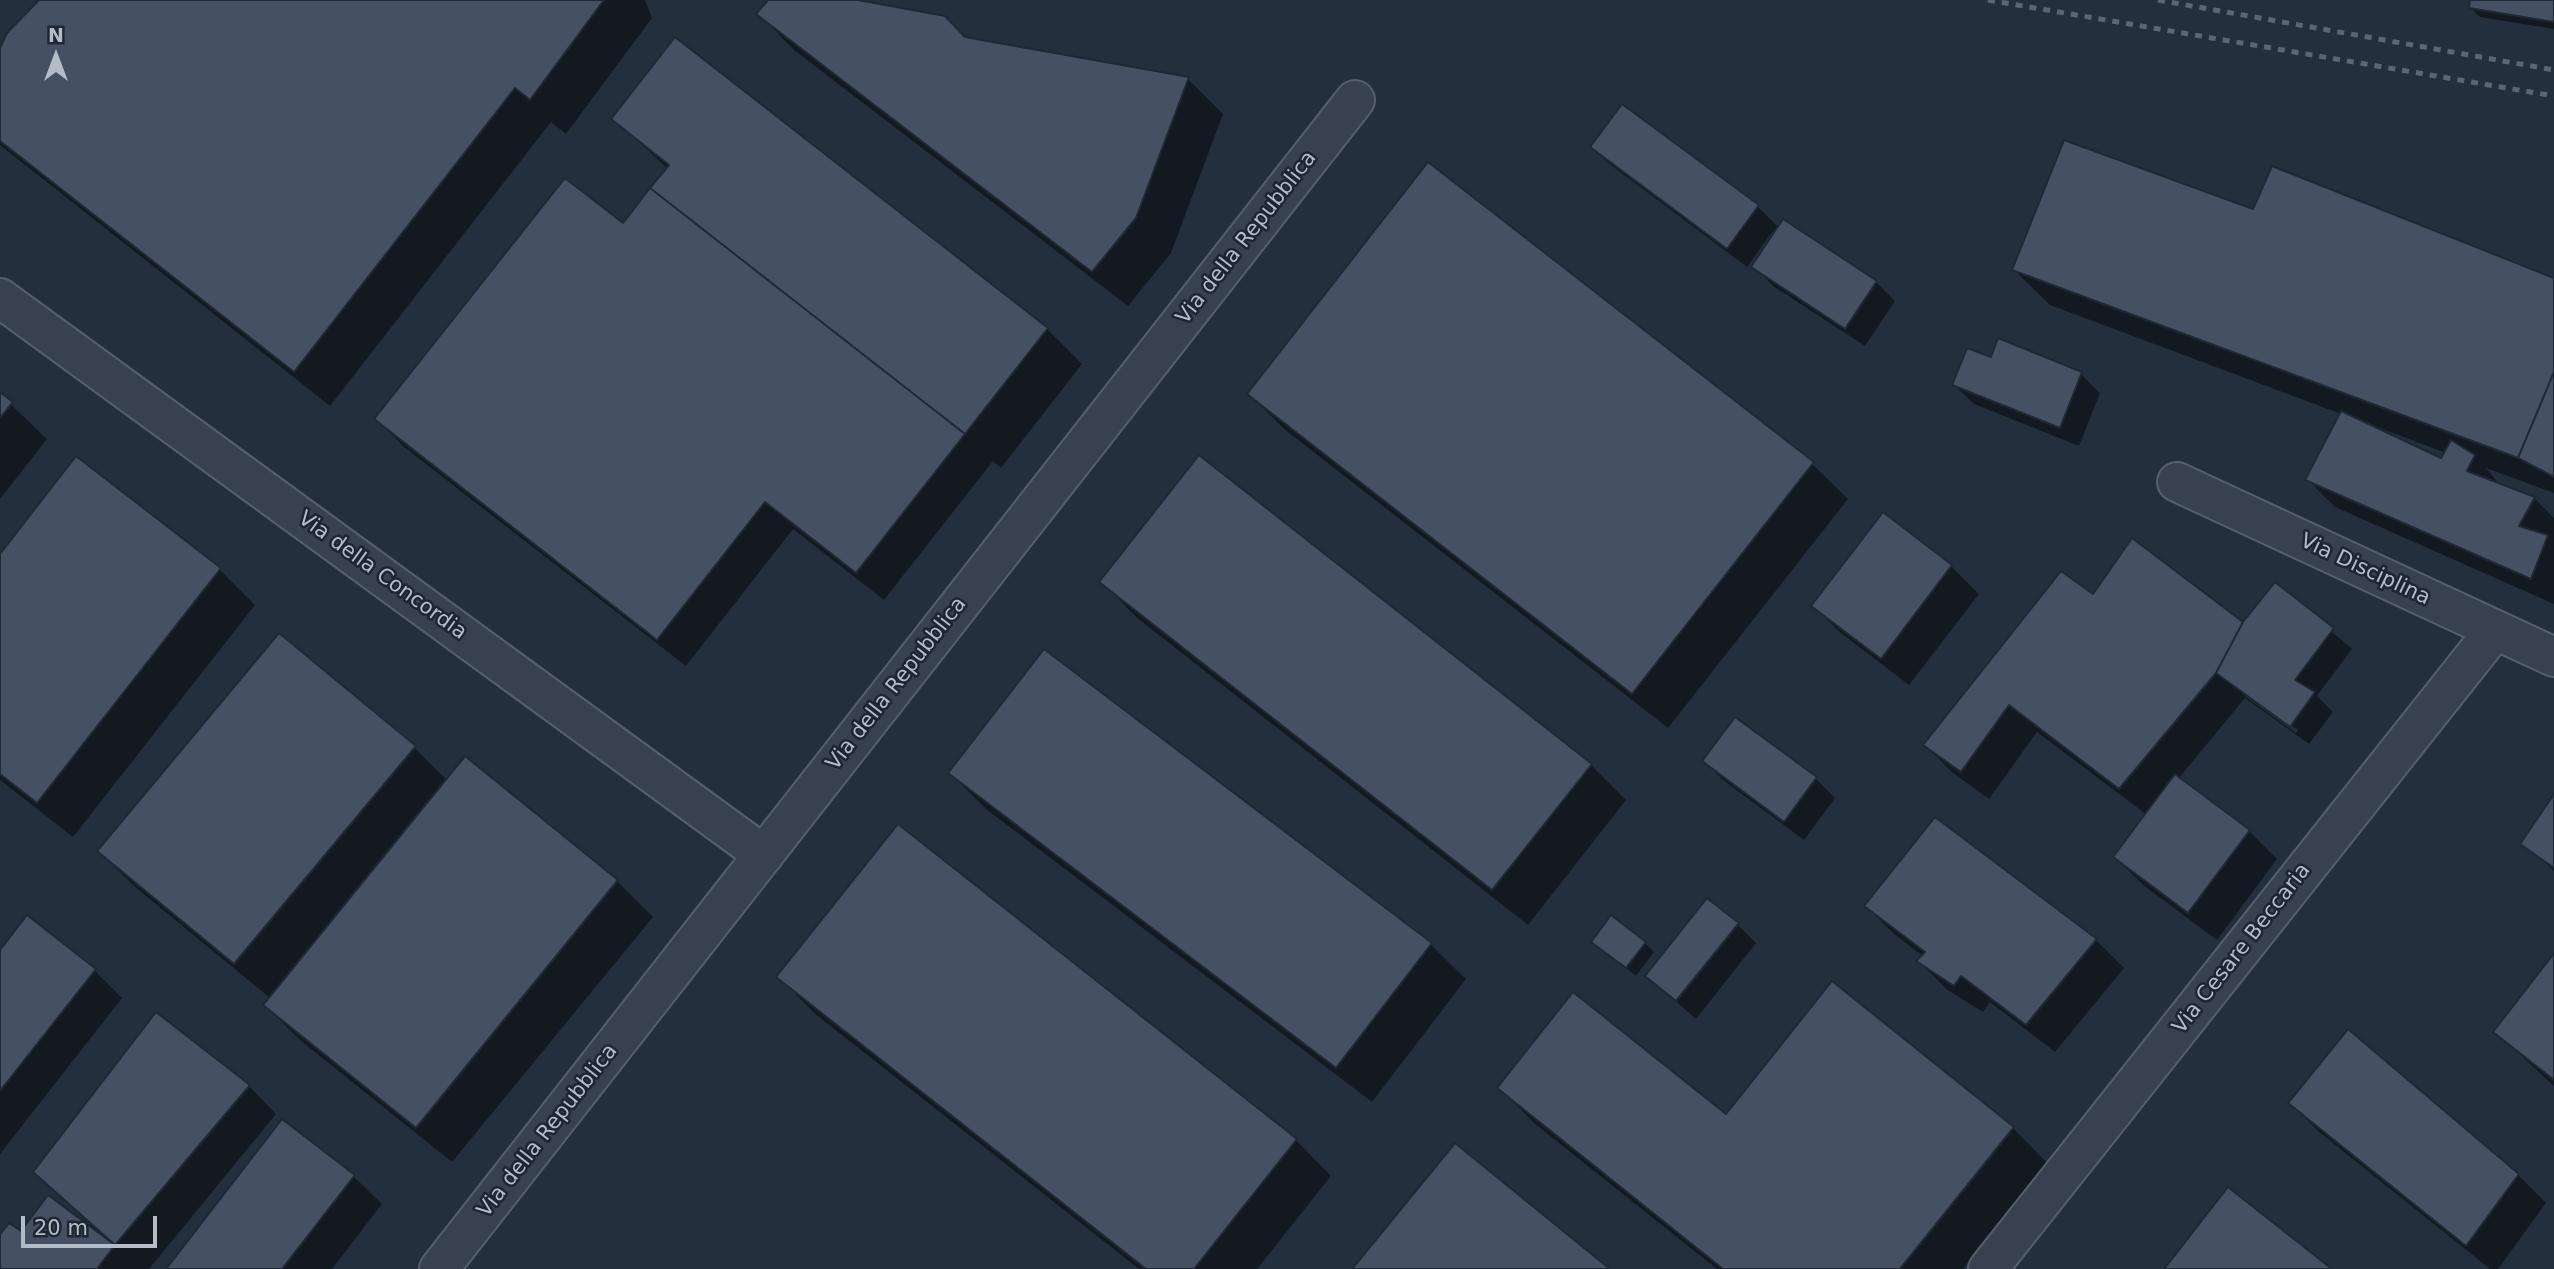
<!DOCTYPE html>
<html>
<head>
<meta charset="utf-8">
<style>
  body { margin:0 }
  #map { position:relative; width:2554px; height:1269px; overflow:hidden; background:#242f3e; font-family:"DejaVu Sans",sans-serif }
  canvas { display:block }
  .north { position:absolute; left:21px; top:21px; width:70px; height:70px; -webkit-text-stroke:5px #1d2633; paint-order:stroke; rotate:0deg; font-size:19px; font-weight:700; line-height:28px; text-align:center; color:#b4bcc9 }
  .north::after { content:''; display:block; margin:auto; width:24px; height:32px; background:#b4bcc9; clip-path:polygon(50% 0,100% 100%,50% 72%,0 100%) }
  .scale { position:absolute; left:21px; top:1216px; width:136px; height:32px; box-sizing:border-box; border:4px solid #b4bcc9; border-top:0; padding-left:9px; font-size:21px; line-height:24px; white-space:nowrap; color:#b4bcc9; -webkit-text-stroke:5px #1d2633; paint-order:stroke }
</style>
</head>
<body>
<div id="map">
<canvas width="2554" height="1269"></canvas>
<div class="north">N</div>
<div class="scale">20 m</div>
</div>
<script>
const ctx = document.querySelector('canvas').getContext('2d');
ctx.lineJoin = 'round';
function fill(path, color) {
  ctx.fillStyle = color;
  ctx.fill(path, 'evenodd');
}
function poly(rows) {
  const path = new Path2D();
  for (const r of rows) {
    path.moveTo(r[0], r[1]);
    for (let i = 2; i < r.length; i += 2) path.lineTo(r[i], r[i + 1]);
  }
  return path;
}
function stroke(path, color, width, dash) {
  ctx.strokeStyle = color;
  ctx.lineWidth = width;
  ctx.lineCap = dash ? 'butt' : 'round';
  ctx.setLineDash(dash || []);
  ctx.stroke(path);
}
function label(font, color, halo, rows, align = 'center') {
  ctx.font = font + ' "DejaVu Sans",sans-serif';
  ctx.lineWidth = 5;
  ctx.setLineDash([]);
  ctx.textBaseline = 'middle';
  ctx.strokeStyle = halo;
  ctx.fillStyle = color;
  for (const [text, x, y, turn = 0] of rows) {
    ctx.save();
    ctx.translate(x, y);
    ctx.rotate((+turn || 0) * Math.PI / 180);
    ctx.textAlign = isNaN(turn) ? turn : align;
    if (halo) ctx.strokeText(text, 0, 0);
    ctx.fillText(text, 0, 0);
    ctx.restore();
  }
}
fill(poly([
  [41,0,645,0,652,18,566,134,551,122,330,406,0,145,0,51],
  [770,0,848,0,966,39,1188,79,1223,114,1171,253,1128,306,794,50,759,14],
  [2472,0,2554,0,2554,29,2480,17,2471,8],
  [1622,107,1758,207,1779,228,1876,282,1895,301,1865,346,1773,286,1754,266,1776,233,1773,231,1747,267,1612,166,1592,147],
  [613,118,1047,329,1082,364,1001,468,993,461,884,600,793,529,686,666,404,447,377,419,623,225,668,169],
  [2254,211,2554,280,2554,493,2486,468,2501,486,2534,498,2554,518,2554,604,2335,507,2307,479,2341,414,2050,305,2014,270],
  [2377,427,2446,453,2441,461,2376,430],
  [1992,360,2081,374,2100,393,2079,446,1974,404,1954,385],
  [0,394,47,439,0,499],
  [1249,394,1812,464,1848,499,1668,728,1284,429],
  [1883,515,1951,566,1979,594,1909,685,1841,633,1813,606],
  [0,556,219,569,255,605,73,837,0,780],
  [1101,581,1591,765,1626,800,1528,925,1136,617],
  [2275,584,2352,649,2317,696,2333,712,2309,744,2245,698,2178,779,2249,831,2277,859,2217,940,2143,885,2115,857,2147,815,2037,732,1989,799,1953,773,1925,745,2094,597,2243,625],
  [2246,693,2298,730,2296,733,2246,697],
  [415,748,448,781,465,758,617,881,653,917,452,1162,300,1040,265,1005,270,998,134,886,99,851],
  [1704,761,1816,779,1835,798,1804,840,1723,780],
  [950,773,1430,944,1466,979,1372,1102,986,809],
  [2554,797,2554,871,2523,843],
  [1866,906,2096,940,2124,968,2055,1052,1990,1002,1983,1012,1946,989,1919,961,1923,956,1894,934],
  [1737,924,1756,943,1696,1019,1647,976],
  [1593,942,1645,943,1654,952,1636,976],
  [0,953,94,970,122,998,0,1154],
  [2554,956,2554,1086,2495,1032],
  [779,977,1296,1140,1331,1176,1257,1269,1139,1269,814,1013],
  [249,1086,276,1114,149,1269,0,1269,0,1237,91,1224,35,1172],
  [1499,1087,1726,1116,2013,1128,2048,1164,1963,1269,1717,1269,1534,1123],
  [2290,1103,2518,1175,2546,1203,2498,1269,2490,1269,2318,1131],
  [283,1121,354,1177,382,1204,332,1269,168,1269]
]), '#0007');
const building = poly([
  [39,0,604,0,530,100,515,88,294,372,0,141,0,48,7,33,39,0],
  [768,0,858,0,945,16,965,37,1189,77,1136,218,1092,272,756,14,768,0],
  [2470,0,2554,0,2554,22,2469,8,2470,0],
  [675,37,1048,328,965,434,650,188,669,165,611,119,675,37],
  [1622,104,1759,205,1727,249,1590,147,1622,104],
  [2064,140,2253,209,2272,166,2554,278,2554,372,2518,458,2012,270,2064,140],
  [1428,162,1814,462,1632,694,1247,394,1428,162],
  [565,178,623,223,650,188,965,434,856,573,765,502,657,640,374,419,565,178],
  [1783,219,1877,281,1845,329,1751,267,1783,219],
  [1998,338,2082,372,2060,428,1952,385,1967,348,1991,357,1998,338],
  [2554,372,2554,477,2518,458,2554,372],
  [0,392,13,402,0,418,0,392],
  [2341,411,2441,458,2451,440,2475,455,2467,471,2535,497,2519,526,2548,535,2531,579,2305,480,2341,411],
  [1199,455,1592,764,1492,890,1099,582,1199,455],
  [76,456,221,568,37,803,0,774,0,554,76,456],
  [1883,512,1952,565,1881,659,1811,606,1883,512],
  [2132,538,2243,622,2216,673,2119,789,2009,705,1961,772,1923,745,2061,571,2093,594,2132,538],
  [2275,582,2334,628,2295,680,2315,692,2290,727,2216,673,2243,622,2275,582],
  [279,633,416,746,234,964,97,851,279,633],
  [1044,649,1432,943,1336,1068,948,773,1044,649],
  [1735,717,1817,777,1784,822,1702,761,1735,717],
  [465,756,618,880,416,1128,263,1005,465,756],
  [2175,774,2250,830,2188,913,2113,857,2175,774],
  [2554,794,2554,868,2520,844,2554,794],
  [1935,817,2097,939,2026,1025,1961,976,1954,986,1916,961,1925,952,1864,906,1935,817],
  [898,824,1297,1139,1194,1269,1146,1269,776,977,898,824],
  [1707,898,1739,923,1676,1001,1645,976,1707,898],
  [27,915,96,969,0,1091,0,950,27,915],
  [1611,915,1646,942,1626,968,1591,942,1611,915],
  [2554,953,2554,1080,2493,1032,2554,953],
  [1832,981,2014,1127,1900,1269,1723,1269,1497,1088,1573,992,1726,1114,1832,981],
  [156,1012,250,1085,115,1245,33,1172,156,1012],
  [2348,1029,2519,1174,2466,1246,2288,1103,2348,1029],
  [282,1119,355,1175,282,1269,166,1269,282,1119],
  [1455,1143,1610,1269,1352,1269,1455,1143],
  [2228,1187,2332,1269,2164,1269,2228,1187],
  [48,1195,115,1245,97,1269,0,1269,0,1234,9,1223,21,1231,48,1195]
]);
fill(building, '#455162');
stroke(building, '#1f2835', 2);
const minor = poly([
  [0,298,764,855],
  [2177,482,2554,657],
  [439,1269,1355,100],
  [1988,1269,2495,630]
]);
stroke(minor, '#565f6c', 42);
stroke(minor, '#38414e', 38);
stroke(poly([
  [1988,0,2554,96],
  [2158,0,2554,70]
]), '#5a6575', 5, [7, 7]);
label('21px', '#b4bcc9', '#1d2633', [
  ["Via della Repubblica",1247,238,-52],
  ["Via Disciplina",2365,570,25],
  ["Via della Concordia",382,576,36],
  ["Via della Repubblica",897,684,-52],
  ["Via Cesare Beccaria",2242,949,-52],
  ["Via della Repubblica",548,1131,-52]
]);
</script>
</body>
</html>
